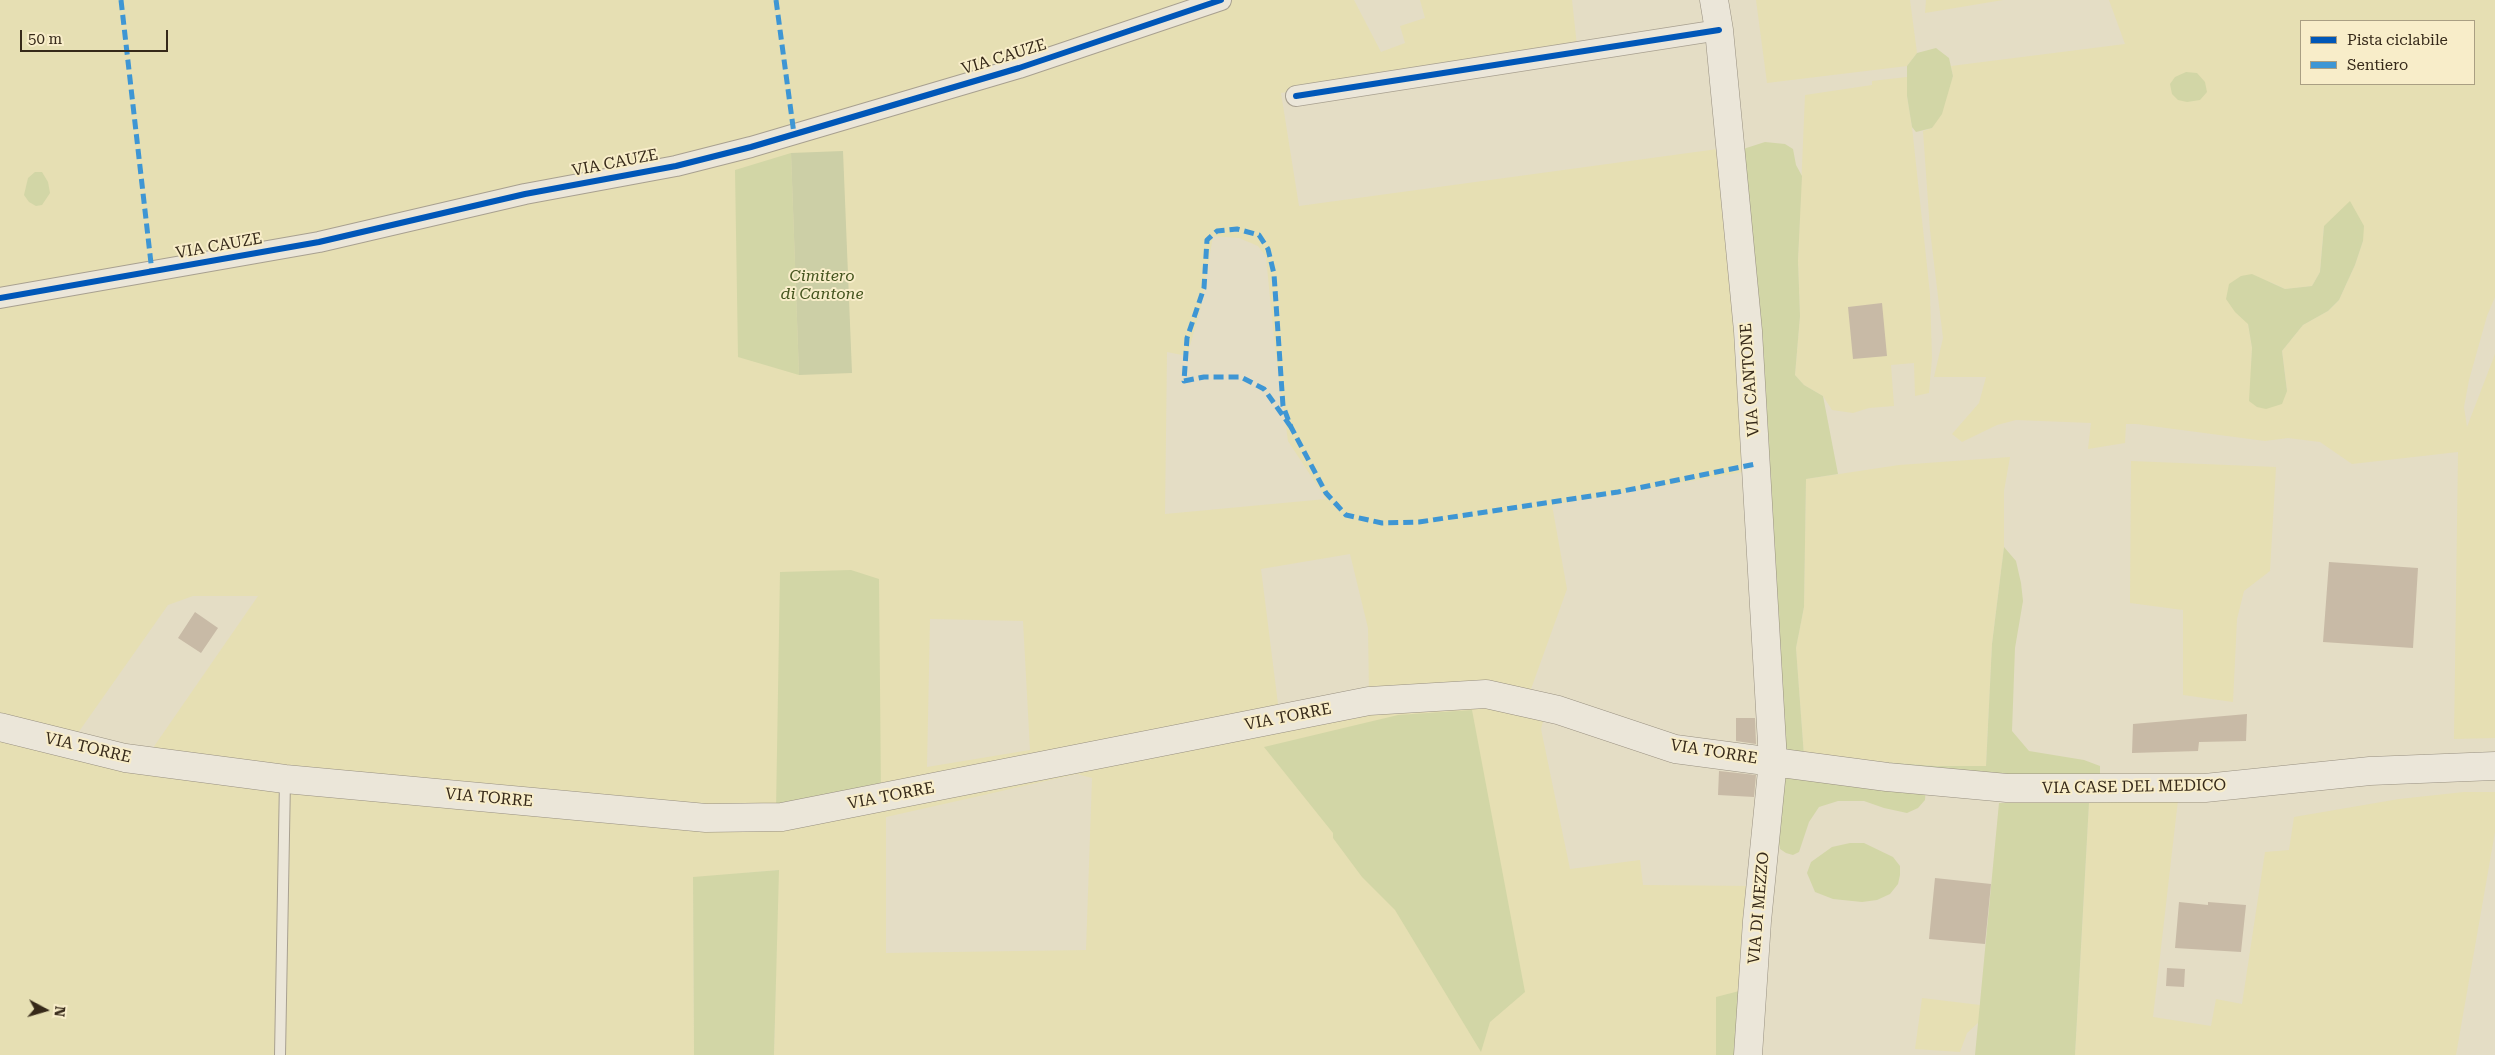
<!DOCTYPE html>
<html>
<head>
<meta charset="utf-8">
<style>
  body { margin:0 }
  #map { position:relative; width:2495px; height:1055px; overflow:hidden; background:#e4ddc5; font-family:"Roboto Serif",serif }
  canvas { display:block }
  .legend { position:absolute; left:2300px; top:20px; width:175px; height:65px; box-sizing:border-box; background:#f8edc9; border:1px solid #aa9f83; margin:0; padding:6px 9px; list-style:none; font-size:15px; color:#362919 }
  .legend li { display:flex; align-items:center; gap:10px; height:25px }
  .legend b { width:25px; border:1px solid #aa9f83 }
  .north { position:absolute; left:20px; top:985px; width:50px; height:50px; -webkit-text-stroke:4px #f8edc9; paint-order:stroke; rotate:96deg; font-size:14px; font-weight:700; line-height:20px; text-align:center; color:#362919 }
  .north::after { content:''; display:block; margin:auto; width:18px; height:22px; background:#362919; clip-path:polygon(50% 0,100% 100%,50% 72%,0 100%) }
  .scale { position:absolute; left:20px; top:30px; width:148px; height:22px; box-sizing:border-box; border:2px solid #362919; border-top:0; padding-left:6px; font-size:15px; line-height:18px; white-space:nowrap; color:#362919; -webkit-text-stroke:4px #f8edc9; paint-order:stroke }
</style>
</head>
<body>
<div id="map">
<canvas width="2495" height="1055"></canvas>
<ul class="legend">
<li><b style="height:6px;background:#0057b8"></b>Pista ciclabile</li>
<li><b style="height:6px;background:#3e96d4"></b>Sentiero</li>
</ul>
<div class="north">N</div>
<div class="scale">50 m</div>
</div>
<script>
const ctx = document.querySelector('canvas').getContext('2d');
ctx.lineJoin = 'round';
function fill(path, color) {
  ctx.fillStyle = color;
  ctx.fill(path, 'evenodd');
}
function poly(rows) {
  const path = new Path2D();
  for (const r of rows) {
    path.moveTo(r[0], r[1]);
    for (let i = 2; i < r.length; i += 2) path.lineTo(r[i], r[i + 1]);
  }
  return path;
}
function stroke(path, color, width, dash) {
  ctx.strokeStyle = color;
  ctx.lineWidth = width;
  ctx.lineCap = dash ? 'butt' : 'round';
  ctx.setLineDash(dash || []);
  ctx.stroke(path);
}
function label(font, color, halo, rows, align = 'center') {
  ctx.font = font + ' "Roboto Serif",serif';
  ctx.lineWidth = 4;
  ctx.setLineDash([]);
  ctx.textBaseline = 'middle';
  ctx.strokeStyle = halo;
  ctx.fillStyle = color;
  for (const [text, x, y, turn = 0] of rows) {
    ctx.save();
    ctx.translate(x, y);
    ctx.rotate((+turn || 0) * Math.PI / 180);
    ctx.textAlign = isNaN(turn) ? turn : align;
    if (halo) ctx.strokeText(text, 0, 0);
    ctx.fillText(text, 0, 0);
    ctx.restore();
  }
}
fill(poly([
  [0,0,1354,0,1381,52,1405,43,1400,26,1425,18,1420,0,1572,0,1577,46,1281,93,1299,206,1725,148,1749,471,1552,505,1567,589,1531,689,1550,696,1541,729,1570,869,1640,860,1643,885,1756,886,1739,1055,774,1055,778,870,693,878,694,1055,0,1055],
  [1213,236,1239,238,1258,246,1266,257,1275,348,1288,441,1326,499,1165,514,1167,352,1187,356,1201,307],
  [1350,554,1368,628,1369,696,1279,712,1261,569],
  [193,596,258,596,146,758,73,740,168,605],
  [930,619,1023,621,1030,750,927,767],
  [1077,774,1092,778,1086,950,886,953,886,817],
  [1756,0,1910,0,1917,53,1907,66,1767,83],
  [1926,0,2003,0,1925,13],
  [2109,0,2495,0,2495,297,2487,316,2469,380,2464,407,2467,427,2495,354,2495,738,2454,739,2458,452,2352,464,2320,442,2288,438,2265,441,2136,424,2126,424,2125,443,2088,449,2091,423,2016,420,1997,425,1962,442,1952,434,1979,403,1986,377,1934,377,1943,338,1930,230,1923,131,1932,128,1953,76,1951,66,2125,44],
  [2301,21,2474,21,2474,84,2301,84],
  [2324,226,2363,241,2355,265,2339,300,2328,311,2303,325,2282,351,2287,391,2251,371,2252,348,2248,324,2270,282,2285,289,2312,286,2320,272],
  [1907,77,1907,96,1912,127,1930,294,1932,358,1929,393,1915,396,1914,363,1891,365,1894,406,1869,408,1853,413,1832,410,1823,396,1804,385,1795,375,1800,316,1798,260,1805,95,1872,85,1872,81],
  [2010,457,2004,491,2004,547,1992,644,1986,766,1935,766,1804,756,1796,648,1804,607,1806,479,1899,465],
  [2131,461,2276,467,2270,571,2244,591,2237,619,2233,702,2183,695,2183,610,2130,603],
  [2464,792,2495,792,2495,832,2456,1055,2075,1055,2089,803,2178,800,2153,1017,2211,1026,2216,999,2242,1004,2265,852,2289,850,2294,817,2399,799],
  [1922,998,1980,1005,1979,1022,1967,1033,1960,1052,1915,1049]
]), '#e6dfb3');
fill(poly([
  [1936,48,1949,58,1953,76,1942,114,1932,128,1916,132,1912,127,1907,96,1907,66,1917,53],
  [2186,72,2197,73,2205,82,2207,92,2200,100,2187,102,2178,100,2172,94,2170,84,2175,77],
  [1765,142,1785,144,1793,149,1796,165,1802,176,1798,260,1800,316,1795,375,1804,385,1823,396,1838,474,1806,479,1804,607,1796,648,1804,756,1935,766,1986,766,1992,644,2004,547,2016,561,2021,583,2023,601,2015,648,2012,731,2029,751,2084,760,2100,766,2100,782,1983,779,1804,756,1785,750,1772,616,1760,412,1740,150],
  [791,153,799,375,738,357,735,170],
  [35,172,42,172,48,182,50,193,42,205,36,206,29,202,24,195,28,178],
  [2350,201,2364,226,2363,241,2355,265,2339,300,2328,311,2303,325,2282,351,2287,391,2282,404,2266,409,2257,407,2249,401,2252,348,2248,324,2235,312,2226,299,2229,284,2241,276,2252,274,2285,289,2312,286,2320,272,2324,226],
  [851,570,879,579,881,794,776,810,780,572],
  [1472,710,1525,992,1490,1022,1481,1052,1395,910,1362,877,1333,838,1333,833,1264,747,1398,715],
  [1787,765,1926,786,1925,800,1918,808,1907,813,1884,808,1864,801,1838,801,1819,807,1809,822,1799,852,1793,855,1786,853,1780,849,1778,839],
  [1999,803,2089,803,2075,1055,1975,1055],
  [1850,843,1864,843,1893,857,1900,866,1900,875,1898,884,1890,894,1877,900,1862,902,1833,899,1815,892,1807,873,1811,862,1832,847],
  [779,870,774,1055,694,1055,693,877],
  [1743,990,1739,1055,1716,1055,1716,997]
]), '#d2d6a6');
fill(poly([
  [843,151,852,373,799,375,791,153]
]), '#cccfa6');
fill(poly([
  [1882,303,1887,356,1853,359,1848,307],
  [2329,562,2418,568,2413,648,2323,642],
  [195,612,218,628,201,653,178,638],
  [2247,714,2246,741,2199,742,2198,751,2132,753,2133,724],
  [1736,718,1755,718,1756,744,1736,741],
  [1719,771,1756,775,1754,797,1718,795],
  [1935,878,1991,884,1985,944,1929,939],
  [2179,902,2208,905,2208,902,2246,905,2241,952,2175,948],
  [2167,968,2185,969,2184,987,2166,986]
]), '#c8baa6');
const service = poly([
  [280,1055,285,780]
]);
const minor = poly([
  [1296,96,1719,30],
  [0,298,319,242,525,194,676,166,751,147,1019,68,1221,0]
]);
const secondary = poly([
  [1714,0,1719,30,1748,331,1773,761,1757,921,1748,1055],
  [0,727,125,758,285,779,706,818,782,817,1369,701,1486,694,1558,710,1675,749,1887,777,2007,788,2205,788,2370,771,2495,766]
]);
stroke(service, '#a8a090', 12);
stroke(minor, '#a8a090', 22);
stroke(secondary, '#989080', 29);
stroke(service, '#ebe6d9', 10);
stroke(minor, '#ebe6d9', 20);
stroke(secondary, '#ebe6d9', 28);
stroke(poly([
  [121,0,152,272],
  [776,0,794,134],
  [1291,427,1264,389,1241,377,1204,377,1184,381,1187,338,1204,288,1207,240,1217,231,1237,229,1259,235,1268,249,1274,274,1283,406,1291,427,1326,493,1346,515,1382,523,1419,522,1618,492,1756,464]
]), '#3e96d4', 5, [10, 5]);
stroke(poly([
  [1296,96,1719,30],
  [0,298,319,242,525,194,676,166,751,147,1019,68,1221,0]
]), '#0057b8', 6);
label('16px', '#362919', '#f8edc9', [
  ["VIA CAUZE",1004,57,-17],
  ["VIA CAUZE",615,163,-11],
  ["VIA CAUZE",219,246,-10],
  ["VIA CANTONE",1750,380,-94],
  ["VIA TORRE",1288,717,-11],
  ["VIA TORRE",88,748,13],
  ["VIA TORRE",1714,752,9],
  ["VIA CASE DEL MEDICO",2134,787,-1],
  ["VIA TORRE",891,796,-11],
  ["VIA TORRE",489,798,5],
  ["VIA DI MEZZO",1759,908,-85]
]);
label('italic 16px', '#44541e', '#f8edc9', [
  ["Cimitero",822,276],
  ["di Cantone",822,294]
]);
</script>
</body>
</html>
